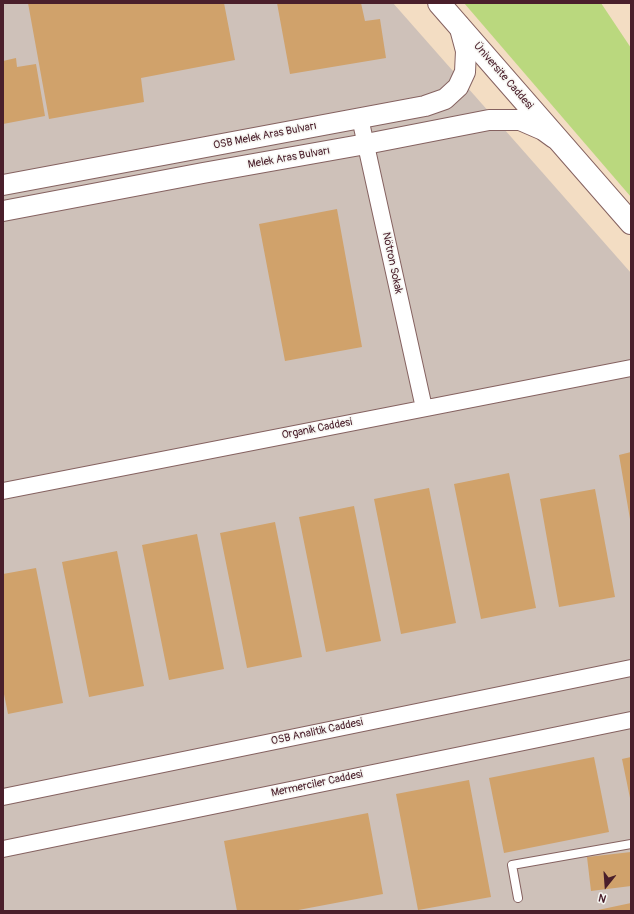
<!DOCTYPE html>
<html>
<head>
<meta charset="utf-8">
<style>
  body { margin:0 }
  #map { position:relative; width:634px; height:914px; overflow:hidden; background:#f3ddc3; font-family:Pangolin,sans-serif }
  canvas { display:block }
  .frame { position:absolute; inset:0; border:4px solid #4a1f2b; pointer-events:none }
  .north { position:absolute; left:586px; top:866px; width:40px; height:40px; -webkit-text-stroke:3px #f6f6f2; paint-order:stroke; rotate:197deg; font-size:11px; font-weight:700; line-height:16px; text-align:center; color:#4a1f2b }
  .north::after { content:''; display:block; margin:auto; width:14px; height:18px; background:#4a1f2b; clip-path:polygon(50% 0,100% 100%,50% 72%,0 100%) }
</style>
</head>
<body>
<div id="map">
<canvas width="634" height="914"></canvas>
<div class="frame"></div>
<div class="north">N</div>
</div>
<script>
const ctx = document.querySelector('canvas').getContext('2d');
ctx.lineJoin = 'round';
function fill(path, color) {
  ctx.fillStyle = color;
  ctx.fill(path, 'evenodd');
}
function poly(rows) {
  const path = new Path2D();
  for (const r of rows) {
    path.moveTo(r[0], r[1]);
    for (let i = 2; i < r.length; i += 2) path.lineTo(r[i], r[i + 1]);
  }
  return path;
}
function stroke(path, color, width, dash) {
  ctx.strokeStyle = color;
  ctx.lineWidth = width;
  ctx.lineCap = dash ? 'butt' : 'round';
  ctx.setLineDash(dash || []);
  ctx.stroke(path);
}
function label(font, color, halo, rows, align = 'center') {
  ctx.font = font + ' Pangolin,sans-serif';
  ctx.lineWidth = 3;
  ctx.setLineDash([]);
  ctx.textBaseline = 'middle';
  ctx.strokeStyle = halo;
  ctx.fillStyle = color;
  for (const [text, x, y, turn = 0] of rows) {
    ctx.save();
    ctx.translate(x, y);
    ctx.rotate((+turn || 0) * Math.PI / 180);
    ctx.textAlign = isNaN(turn) ? turn : align;
    if (halo) ctx.strokeText(text, 0, 0);
    ctx.fillText(text, 0, 0);
    ctx.restore();
  }
}
fill(poly([
  [3,3,393,3,631,273,631,911,3,911]
]), '#cec1b9');
fill(poly([
  [464,3,601,3,631,48,631,197]
]), '#bad87e');
fill(poly([
  [28,3,224,3,235,60,141,78,144,102,49,119],
  [277,3,361,3,365,21,380,19,386,58,290,74],
  [16,58,17,67,36,64,45,116,3,124,3,61],
  [337,209,362,347,285,361,259,224],
  [631,452,631,519,630,519,619,455],
  [509,473,536,608,481,619,454,484],
  [429,488,456,623,401,634,374,499],
  [595,489,615,597,559,607,540,499],
  [354,506,381,641,326,652,299,517],
  [275,522,302,657,247,668,220,533],
  [197,534,224,669,169,680,142,545],
  [117,551,144,686,89,697,62,562],
  [36,568,63,703,8,714,3,689,3,574],
  [594,757,609,832,504,853,489,778],
  [631,757,631,798,630,798,622,759],
  [469,780,491,897,418,910,396,794],
  [368,813,383,894,293,911,237,911,224,841],
  [631,852,631,886,591,891,587,857],
  [631,903,631,911,598,911,598,910]
]), '#d0a26b');
const service = poly([
  [518,898,512,865,631,844]
]);
const minor = poly([
  [360,118,424,408],
  [3,491,631,368],
  [3,797,631,668],
  [3,849,631,720]
]);
const tertiary = poly([
  [3,185,425,106,445,99,458,87,465,72,466,51,459,25],
  [3,211,203,173,366,144,489,120,520,120,543,130,554,138]
]);
const primary = poly([
  [439,3,631,223]
]);
stroke(service, '#856260', 10);
stroke(minor, '#856260', 18);
stroke(tertiary, '#856260', 22);
stroke(primary, '#856260', 24);
stroke(service, '#fff', 8);
stroke(minor, '#fff', 16);
stroke(tertiary, '#fff', 20);
stroke(primary, '#fff', 22);
label('11px', '#4a1f2b', '#f6f6f2', [
  ["Üniversite Caddesi",503,76,49],
  ["OSB Melek Aras Bulvarı",265,136,-11],
  ["Melek Aras Bulvarı",289,158,-10],
  ["Nötron Sokak",392,263,78],
  ["Organik Caddesi",317,429,-11],
  ["OSB Analitik Caddesi",317,732,-12],
  ["Mermerciler Caddesi",317,784,-12]
]);
</script>
</body>
</html>
